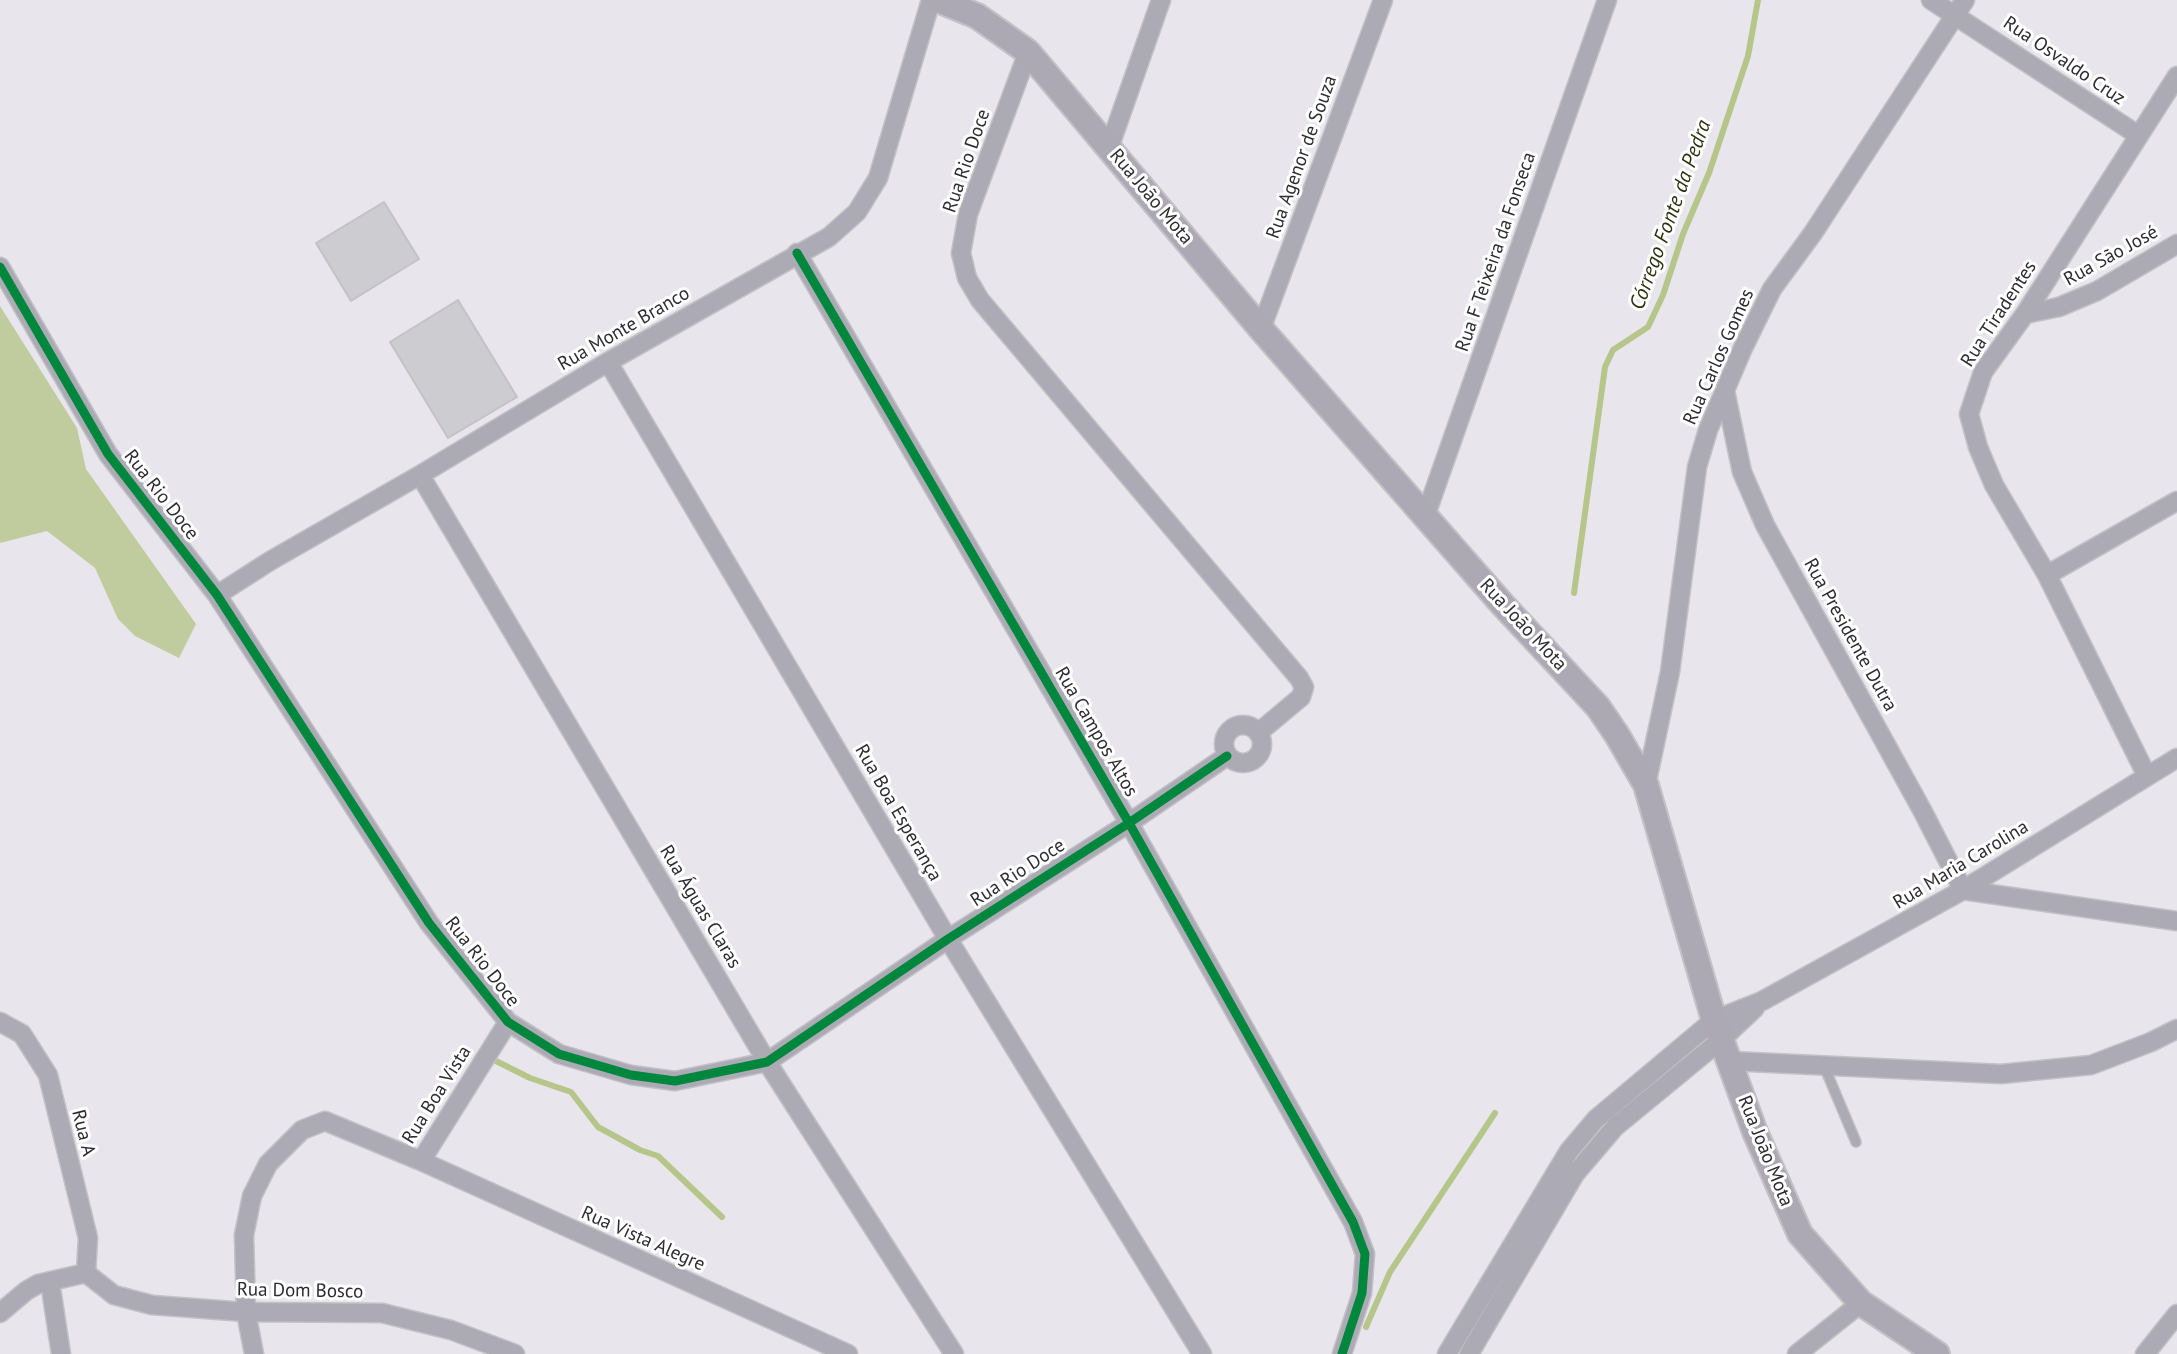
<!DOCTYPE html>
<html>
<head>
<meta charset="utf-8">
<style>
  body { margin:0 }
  canvas { display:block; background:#e8e6ec }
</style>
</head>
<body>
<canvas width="2177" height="1354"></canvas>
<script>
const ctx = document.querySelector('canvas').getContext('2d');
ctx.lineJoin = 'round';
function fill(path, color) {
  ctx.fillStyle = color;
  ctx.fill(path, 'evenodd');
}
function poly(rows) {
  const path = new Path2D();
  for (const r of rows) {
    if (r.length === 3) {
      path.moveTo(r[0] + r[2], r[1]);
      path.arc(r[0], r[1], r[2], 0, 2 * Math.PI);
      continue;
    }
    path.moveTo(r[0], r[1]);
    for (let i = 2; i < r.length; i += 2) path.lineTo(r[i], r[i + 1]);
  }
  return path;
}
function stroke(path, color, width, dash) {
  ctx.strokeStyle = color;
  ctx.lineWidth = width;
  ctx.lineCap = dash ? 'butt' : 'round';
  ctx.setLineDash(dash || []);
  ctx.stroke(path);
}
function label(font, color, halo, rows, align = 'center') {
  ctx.font = font + ' "PT Sans",sans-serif';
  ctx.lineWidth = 6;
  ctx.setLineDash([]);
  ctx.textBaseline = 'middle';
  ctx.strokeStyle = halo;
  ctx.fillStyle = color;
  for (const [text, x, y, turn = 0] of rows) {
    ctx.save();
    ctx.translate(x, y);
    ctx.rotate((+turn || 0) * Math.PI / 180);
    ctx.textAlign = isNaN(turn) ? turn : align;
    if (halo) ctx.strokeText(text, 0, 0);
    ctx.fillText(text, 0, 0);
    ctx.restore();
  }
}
fill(poly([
  [0,306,77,428,86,469,196,624,179,658,135,636,118,619,95,568,47,531,0,543]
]), '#c0cc9e');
stroke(poly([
  [1574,593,1605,367,1613,350,1648,327,1663,295,1683,234,1709,173,1748,56,1758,0],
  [490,1058,530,1078,571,1092,598,1127,640,1150,658,1156,722,1217],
  [1366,1327,1390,1272,1495,1113]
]), '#b6c68a', 6);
const building = poly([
  [384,202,419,259,351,301,316,243,384,202],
  [458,300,517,397,448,438,390,342,458,300]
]);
fill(building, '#cdccd1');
stroke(building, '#c4c2c7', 2);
const service = poly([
  [1824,1066,1856,1142]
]);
const minor = poly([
  [1931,0,2138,135],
  [1028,52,968,214,961,253,967,278,980,300,1299,678,1304,687,1301,697,1258,733],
  [1109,148,1161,0],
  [797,253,1129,823,1353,1222,1365,1254,1362,1293,1342,1354],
  [0,267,108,454,217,595,429,923,508,1022,559,1054,631,1075,675,1081,767,1062,948,939,1129,823,1227,756],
  [2025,314,2059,307,2097,291,2177,244],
  [1261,329,1383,0],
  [608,362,948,939,1202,1354],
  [1725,391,1742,472,1765,525,1922,810,1963,890,2177,921],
  [420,475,767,1062,954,1354],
  [1425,517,1607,0],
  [2047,575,2177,501],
  [217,595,270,561,420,475,608,362,829,237,857,212,878,178,931,0],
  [1243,744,19],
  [2147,776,2047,575,1994,485,1978,447,1969,414,1983,372,2025,314,2177,76],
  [1646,785,1670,672,1697,467,1708,430,1743,348,1772,289,1813,233,1965,0],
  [0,1022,22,1034,48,1075,88,1238,86,1273],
  [1730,1061,2001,1074,2091,1065,2151,1042,2177,1029],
  [421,1161,848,1354],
  [86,1273,114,1295,152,1305,246,1312,382,1313,451,1330,515,1354],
  [50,1282,61,1354],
  [0,1313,26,1291,38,1284,86,1273],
  [254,1354,246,1312,244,1235,252,1196,268,1164,302,1130,325,1121,421,1161,508,1022],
  [1447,1354,1569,1151,1596,1119,1714,1020,1762,1001,1963,890,2177,758],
  [1469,1354,1575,1174,1615,1127,1722,1039,1755,1008],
  [1797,1354,1861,1303],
  [2145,1354,2177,1314]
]);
const secondary = poly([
  [938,0,977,16,1028,52,1261,329,1503,605,1598,707,1617,735,1646,785,1714,1020,1755,1132,1800,1234,1861,1303,1937,1354]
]);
stroke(service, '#c2c1c5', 12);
stroke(minor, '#c2c1c5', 21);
stroke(secondary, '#c2c1c5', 28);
stroke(service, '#acaab4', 9);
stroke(minor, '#acaab4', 18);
stroke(secondary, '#aca9b4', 24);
stroke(poly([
  [797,253,1129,823,1353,1222,1365,1254,1362,1293,1342,1354],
  [0,267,108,454,217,595,429,923,508,1022,559,1054,631,1075,675,1081,767,1062,948,939,1129,823,1227,756]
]), '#00873e', 9);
label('19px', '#2c2b2f', '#fff', [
  ["Rua Osvaldo Cruz",2064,61,34],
  ["Rua Agenor de Souza",1302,157,-70],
  ["Rua Rio Doce",967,161,-71],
  ["Rua João Mota",1151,197,50],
  ["Rua F Teixeira da Fonseca",1496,252,-71],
  ["Rua São José",2111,256,-29],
  ["Rua Tiradentes",1999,314,-57],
  ["Rua Monte Branco",624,329,-30],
  ["Rua Carlos Gomes",1719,357,-66],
  ["Rua Rio Doce",161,495,52],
  ["Rua João Mota",1523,625,47],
  ["Rua Presidente Dutra",1850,635,61],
  ["Rua Campos Altos",1096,732,60],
  ["Rua Boa Esperança",898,813,60],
  ["Rua Maria Carolina",1961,865,-31],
  ["Rua Rio Doce",1018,873,-33],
  ["Rua Águas Claras",700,907,59],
  ["Rua Rio Doce",482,962,52],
  ["Rua Boa Vista",437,1095,-58],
  ["Rua A",83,1133,76],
  ["Rua João Mota",1765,1151,68],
  ["Rua Vista Alegre",643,1239,24],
  ["Rua Dom Bosco",300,1291,1]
]);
label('italic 21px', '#29320c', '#fff', [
  ["Córrego Fonte da Pedra",1671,215,-70]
]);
</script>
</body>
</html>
